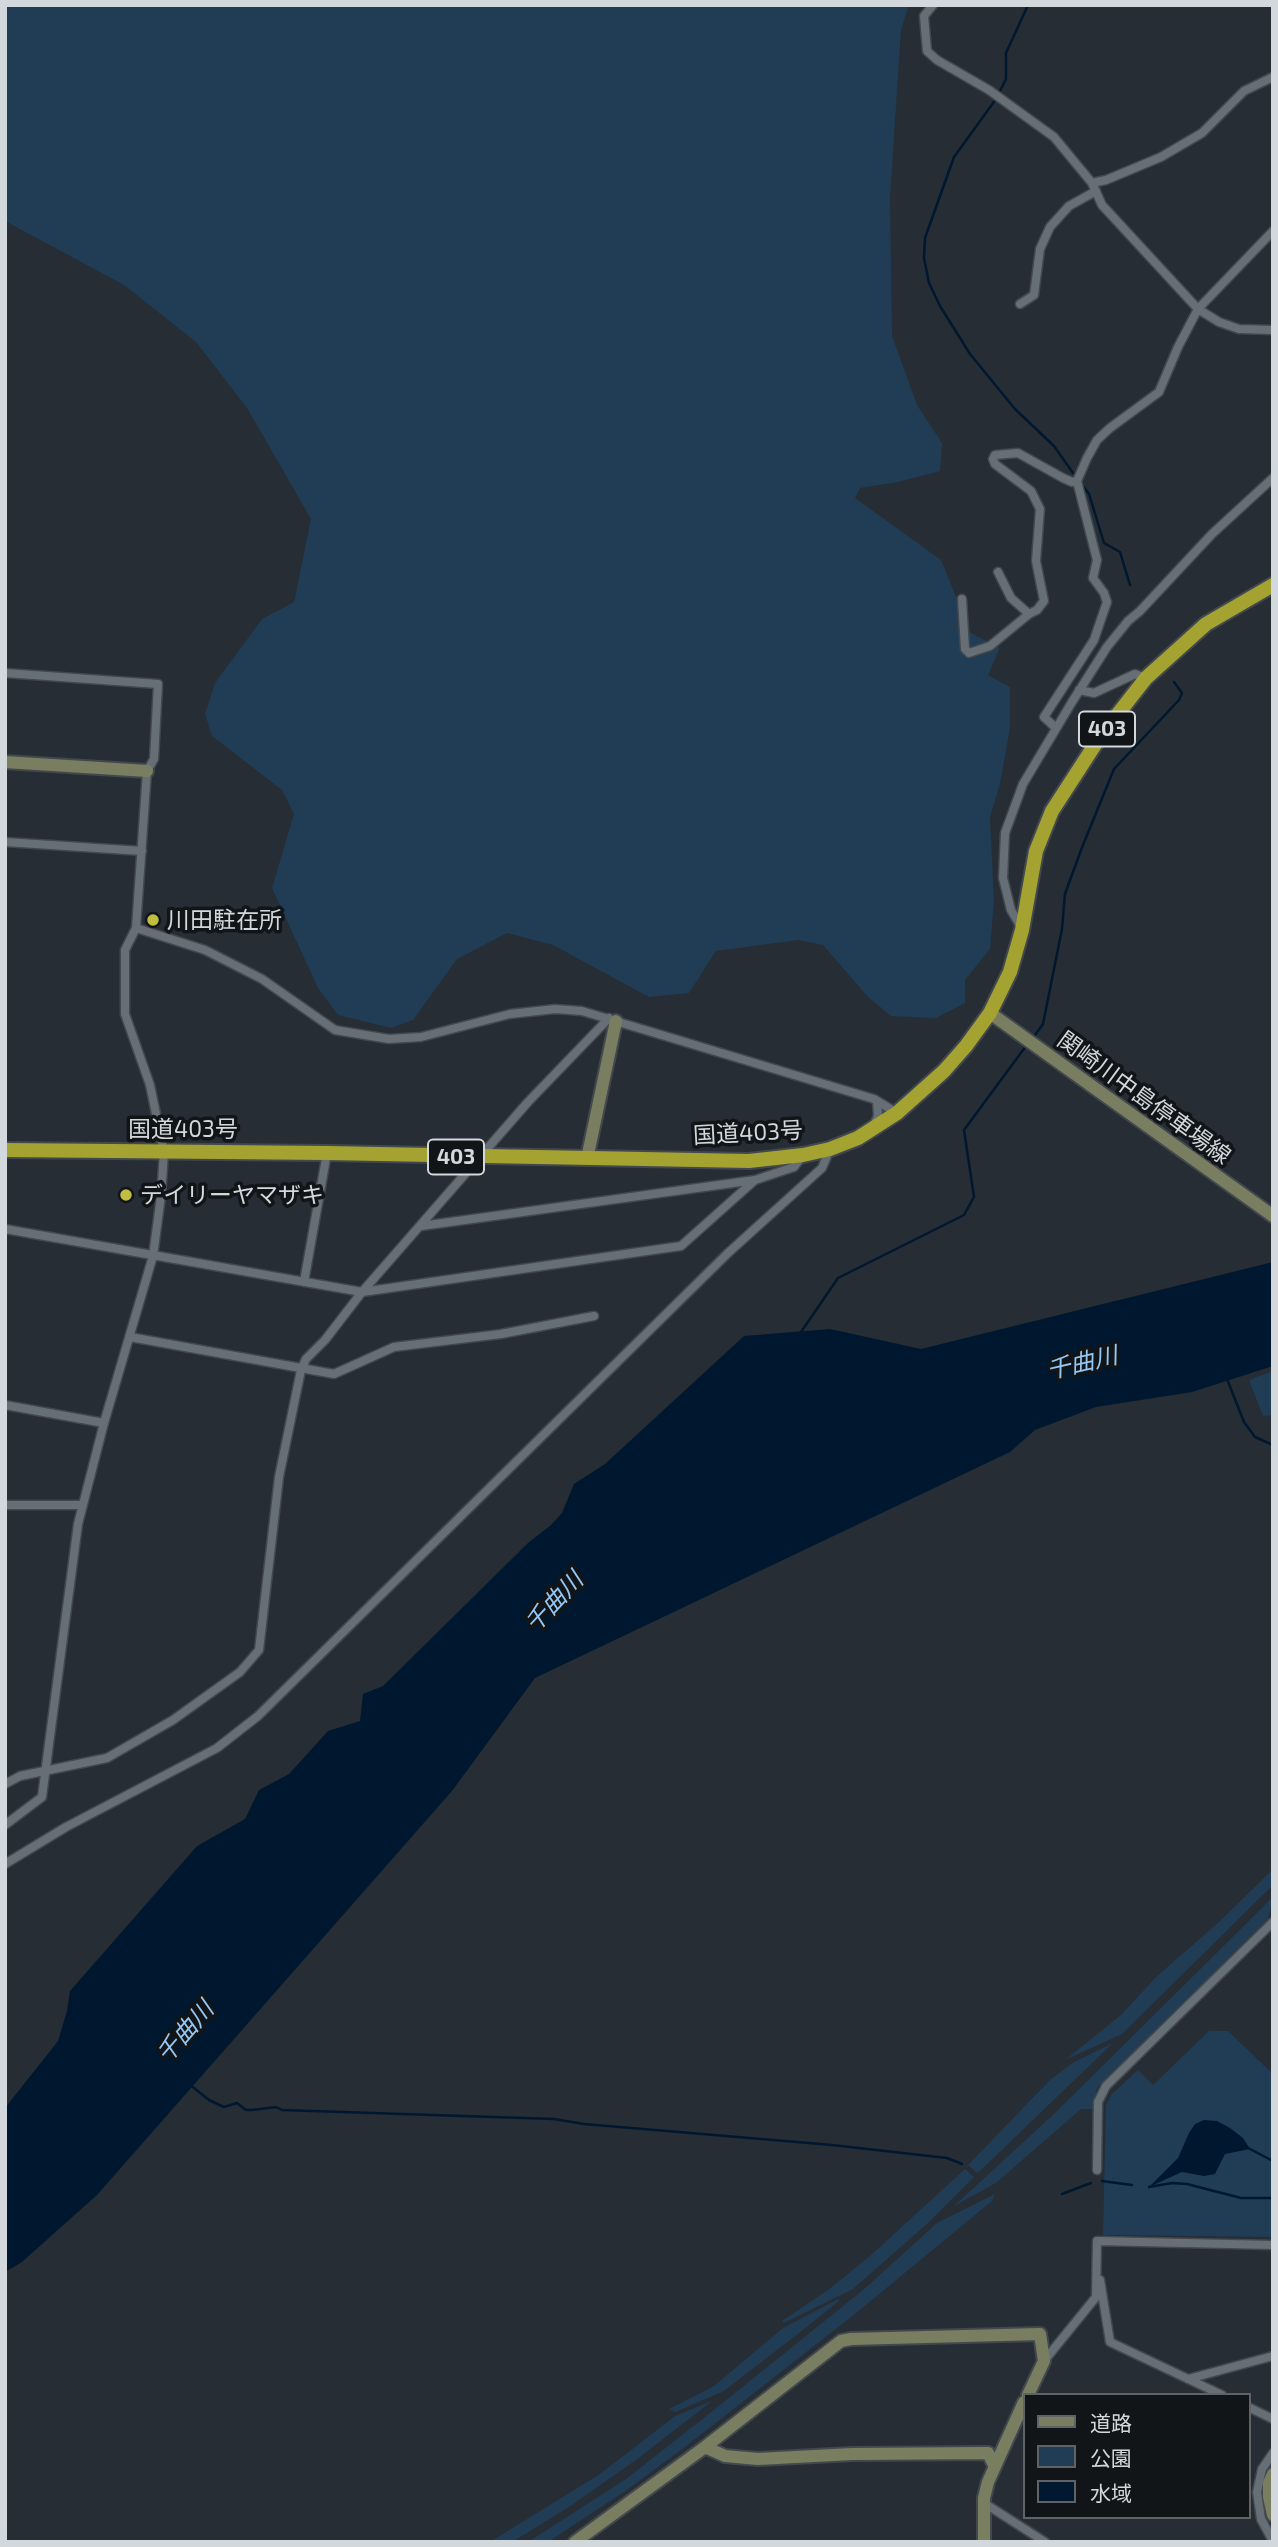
<!DOCTYPE html>
<html>
<head>
<meta charset="utf-8">
<style>
  body { margin:0 }
  #map { position:relative; width:1278px; height:2547px; overflow:hidden; background:#262d34; font-family:"Exo 2","Noto Sans JP",sans-serif }
  canvas { display:block }
  .frame { position:absolute; inset:0; border:7px solid #d3d8dc; pointer-events:none }
  .legend { position:absolute; left:1023px; top:2393px; width:228px; height:126px; box-sizing:border-box; background:#121518; border:2px solid #5f6366; margin:0; padding:9px 12px; list-style:none; font-size:21px; color:#d3d8dc }
  .legend li { display:flex; align-items:center; gap:14px; height:35px }
  .legend b { width:35px; border:2px solid #5f6366 }
</style>
</head>
<body>
<div id="map">
<canvas width="1278" height="2547"></canvas>
<div class="frame"></div>
<ul class="legend">
<li><b style="height:9px;background:#797e61"></b>道路</li>
<li><b style="height:19px;background:#203d55"></b>公園</li>
<li><b style="height:19px;background:#00182f"></b>水域</li>
</ul>
</div>
<script>
const ctx = document.querySelector('canvas').getContext('2d');
ctx.lineJoin = 'round';
function fill(path, color) {
  ctx.fillStyle = color;
  ctx.fill(path, 'evenodd');
}
function poly(rows) {
  const path = new Path2D();
  for (const r of rows) {
    path.moveTo(r[0], r[1]);
    for (let i = 2; i < r.length; i += 2) path.lineTo(r[i], r[i + 1]);
  }
  return path;
}
function stroke(path, color, width, dash) {
  ctx.strokeStyle = color;
  ctx.lineWidth = width;
  ctx.lineCap = dash ? 'butt' : 'round';
  ctx.setLineDash(dash || []);
  ctx.stroke(path);
}
function label(font, color, halo, rows, align = 'center') {
  ctx.font = font + ' "Exo 2","Noto Sans JP",sans-serif';
  ctx.lineWidth = 7;
  ctx.setLineDash([]);
  ctx.textBaseline = 'middle';
  ctx.strokeStyle = halo;
  ctx.fillStyle = color;
  for (const [text, x, y, turn = 0] of rows) {
    ctx.save();
    ctx.translate(x, y);
    ctx.rotate((+turn || 0) * Math.PI / 180);
    ctx.textAlign = isNaN(turn) ? turn : align;
    if (halo) ctx.strokeText(text, 0, 0);
    ctx.fillText(text, 0, 0);
    ctx.restore();
  }
}
fill(poly([
  [5,5,909,5,901,30,890,198,892,336,917,405,942,443,940,471,898,482,860,488,855,498,941,560,971,633,1000,648,988,675,1010,687,1010,728,1000,784,990,817,994,901,990,949,965,980,965,1003,936,1018,891,1016,868,997,823,945,798,940,716,951,689,993,649,997,553,945,507,933,457,959,413,1020,391,1028,338,1015,318,988,272,888,294,814,282,790,212,736,205,714,215,683,262,619,294,602,311,519,247,408,196,342,124,285,5,221],
  [1273,1371,1273,1415,1263,1416,1249,1380],
  [1273,1869,1273,1885,1122,2034,1065,2060,1121,2015,1156,1977,1219,1922],
  [1273,1897,1268,1919,1097,2088,1093,2109,1081,2109,996,2183,954,2206,1056,2112],
  [1209,2031,1228,2031,1273,2074,1273,2237,1103,2235,1106,2105,1111,2095,1138,2070,1153,2085],
  [1113,2043,980,2171,977,2173,968,2165,1050,2080,1074,2062],
  [965,2169,974,2177,928,2223,853,2289,784,2323,782,2321,828,2290,870,2256],
  [995,2194,992,2201,855,2314,685,2447,624,2492,548,2542,528,2542,626,2479,710,2413,863,2290,937,2223],
  [838,2299,839,2301,808,2326,724,2391,675,2412,669,2409,714,2386,783,2328],
  [712,2401,636,2460,566,2509,512,2542,490,2542,600,2474,675,2416]
]), '#203d55');
fill(poly([
  [1273,1262,1273,1366,1192,1392,1096,1407,1035,1430,1010,1452,535,1678,452,1791,97,2195,22,2262,5,2272,5,2108,58,2041,67,2011,70,1991,197,1846,245,1819,259,1790,289,1774,328,1731,360,1721,363,1694,383,1686,528,1543,551,1525,562,1513,574,1484,605,1464,744,1336,830,1329,921,1349],
  [1204,2120,1217,2121,1230,2128,1243,2138,1250,2149,1225,2154,1215,2174,1204,2176,1182,2172,1149,2187,1178,2158,1189,2133,1195,2124]
]), '#00182f');
stroke(poly([
  [999,93,1006,79,1006,53,1028,5],
  [996,99,954,157,925,238,924,258,929,283,940,306,970,354,1015,409,1054,446,1073,473],
  [1083,486,1089,494,1104,543,1120,552,1130,585],
  [1033,1038,1043,1024,1062,929,1065,894,1081,850,1114,769,1179,700,1182,693,1174,682],
  [801,1332,838,1278,964,1215,974,1197,964,1130,1026,1046],
  [1227,1379,1244,1422,1255,1437,1273,1445],
  [189,2084,209,2100,224,2107,237,2103,246,2110,252,2110,276,2107,282,2110,554,2119,584,2124,832,2145,947,2158,962,2164],
  [1248,2148,1273,2161],
  [1102,2181,1132,2185],
  [1149,2187,1172,2183,1187,2184,1241,2198,1273,2198],
  [1062,2194,1091,2183]
]), '#00182f', 2.5);
const street = poly([
  [933,5,924,16,927,51,937,60,989,90,1054,137,1092,183,1102,205,1198,309,1219,322,1239,329,1273,330],
  [1092,183,1106,180,1161,157,1202,133,1244,91,1273,77],
  [1020,304,1034,295,1040,249,1050,227,1069,206,1096,191],
  [998,572,1011,598,1029,614],
  [962,599,965,649,969,653,990,646,1029,614,1037,610,1044,601,1036,561,1040,509,1031,491,995,464,993,459,995,455,1018,453,1063,478,1072,482,1077,481],
  [5,673,158,684,154,759,147,771,136,928,125,950,125,1014,150,1085,164,1152,161,1196,153,1256,104,1423,78,1524,42,1797,5,1825],
  [1079,690,1094,693,1135,674,1146,678],
  [1056,728,1044,717,1094,640,1107,602,1104,593,1093,578,1097,560,1077,481,1087,458,1097,440,1110,428,1159,392,1178,347,1198,309,1273,231],
  [5,842,142,851],
  [1021,927,1011,910,1003,878,1005,833,1023,784,1072,702,1107,647,1128,621,1140,611,1212,534,1273,478],
  [136,928,205,950,262,979,335,1030,389,1039,421,1037,510,1014,555,1009,582,1011,874,1099,897,1113],
  [874,1125,878,1116,877,1101],
  [421,1226,755,1180],
  [5,1229,362,1292,681,1246,755,1180,794,1167,803,1155],
  [304,1282,327,1153],
  [130,1337,334,1374,394,1347,501,1334,594,1316],
  [5,1405,104,1423],
  [5,1505,83,1505],
  [5,1784,20,1776,107,1758,173,1720,240,1672,259,1650,279,1477,301,1370,306,1359,325,1340,362,1292,528,1102,609,1018],
  [5,1864,66,1827,217,1748,258,1716,728,1253,822,1168,830,1149],
  [1097,2170,1098,2102,1106,2086,1273,1922],
  [1100,2280,1110,2342,1222,2395],
  [1044,2361,1096,2297,1097,2241,1273,2245],
  [1188,2379,1273,2356],
  [1248,2407,1273,2419],
  [1273,2453,1262,2469,1257,2492,1261,2519,1273,2541],
  [984,2503,1045,2542]
]);
const secondary = poly([
  [5,762,147,771],
  [990,1013,1273,1216],
  [587,1159,616,1021],
  [705,2447,725,2456,758,2459,852,2454,988,2453,994,2465],
  [1273,2474,1269,2483,1269,2497,1273,2515],
  [575,2542,705,2447,841,2341,851,2339,1040,2334,1044,2361,1028,2395],
  [984,2542,984,2498,988,2482,1024,2402]
]);
const highway = poly([
  [5,1150,327,1153,749,1161,803,1155,830,1149,858,1138,897,1113,944,1071,966,1046,990,1013,1010,972,1022,930,1036,851,1052,811,1100,737,1146,678,1206,624,1273,585]
]);
stroke(street, '#42484d', 11);
stroke(secondary, '#42484d', 16);
stroke(highway, '#42484d', 18);
stroke(street, '#676f76', 8);
stroke(secondary, '#797e61', 12);
stroke(highway, '#a4a231', 14);
for (const [x, y, r, color] of [
  [153,920,7,"#c0be41"],
  [126,1195,7,"#c0be41"]
]) {
  const dot = new Path2D();
  dot.arc(x, y, r, 0, 2 * Math.PI);
  ctx.fillStyle = color;
  ctx.fill(dot);
  stroke(dot, '#121518', 2.5);
}
for (const [x, y, w] of [
  [1107,729,56],
  [456,1157,56]
]) {
  const box = new Path2D();
  box.roundRect(x - w / 2, y - 17.5, w, 35, 5);
  ctx.fillStyle = '#121518';
  ctx.fill(box);
  stroke(box, '#d3d8dc', 2);
}
label('bold 21px', '#d3d8dc', null, [
  ["403",1107,729],
  ["403",456,1157]
]);
label('23px', '#d3d8dc', '#121518', [
  ["川田駐在所",167,920],
  ["デイリーヤマザキ",140,1195]
], 'left');
label('23px', '#d3d8dc', '#121518', [
  ["関崎川中島停車場線",1144,1098,36],
  ["国道403号",183,1129],
  ["国道403号",748,1133,-3]
]);
label('italic 24px', '#94c7f4', '#121518', [
  ["千曲川",1082,1363,-13],
  ["千曲川",554,1602,-47],
  ["千曲川",185,2032,-49]
]);
</script>
</body>
</html>
